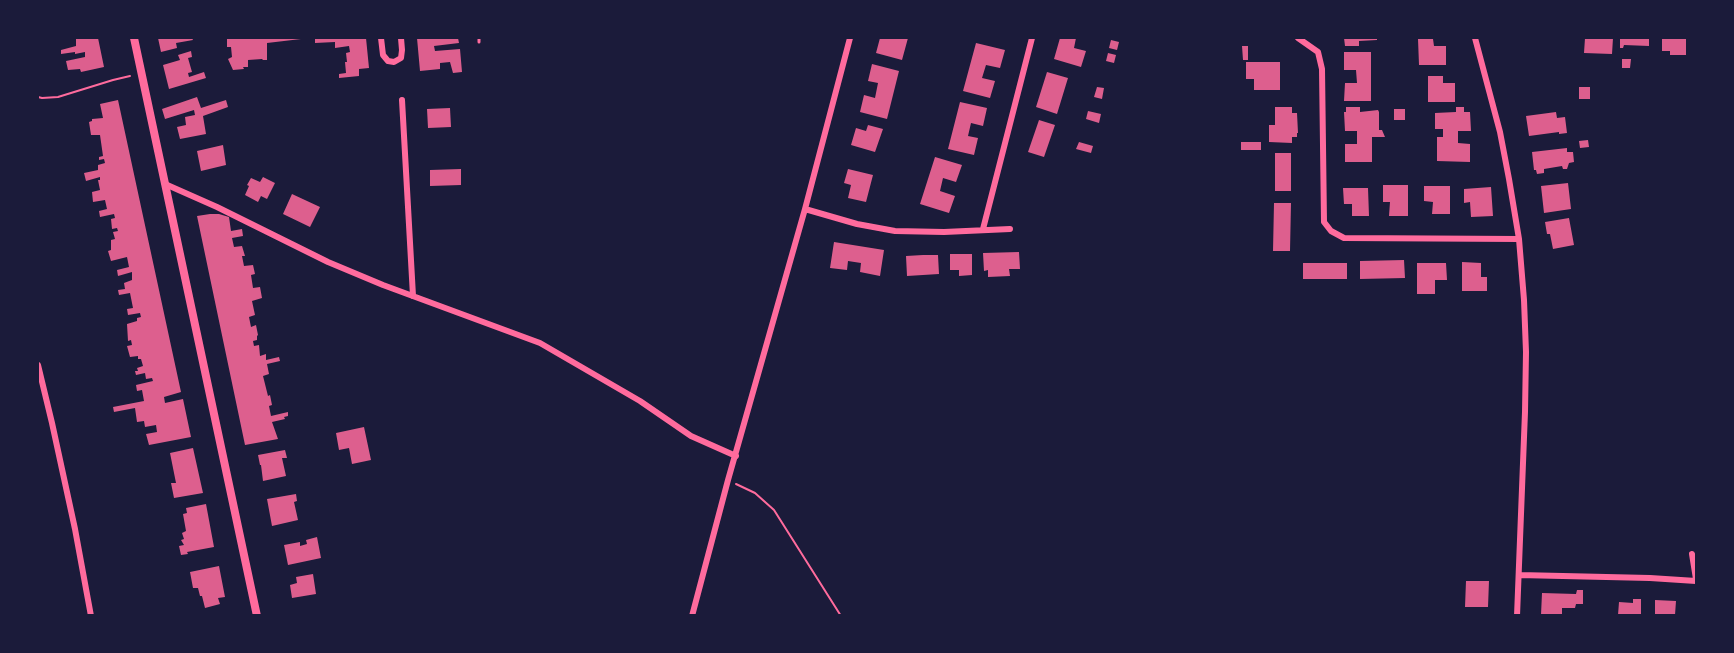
<!DOCTYPE html>
<html>
<head>
<meta charset="utf-8">
<style>
  body { margin:0 }
  #map { position:relative; width:1734px; height:653px; overflow:hidden; background:#1b1b3a; font-family:"Asap Condensed",sans-serif }
  canvas { display:block }
  .frame { position:absolute; inset:0; border:39px solid #1b1b3a; pointer-events:none }
</style>
</head>
<body>
<div id="map">
<canvas width="1734" height="653"></canvas>
<div class="frame"></div>
</div>
<script>
const ctx = document.querySelector('canvas').getContext('2d');
ctx.lineJoin = 'round';
function fill(path, color) {
  ctx.fillStyle = color;
  ctx.fill(path, 'evenodd');
}
function poly(rows) {
  const path = new Path2D();
  for (const r of rows) {
    path.moveTo(r[0], r[1]);
    for (let i = 2; i < r.length; i += 2) path.lineTo(r[i], r[i + 1]);
  }
  return path;
}
function stroke(path, color, width, dash) {
  ctx.strokeStyle = color;
  ctx.lineWidth = width;
  ctx.lineCap = dash ? 'butt' : 'round';
  ctx.setLineDash(dash || []);
  ctx.stroke(path);
}
fill(poly([
  [81,38,98,38,104,67,81,72,80,69,68,70,66,61,85,57,85,52,75,54,75,52,61,54,61,50,76,46,76,39],
  [158,38,192,38,193,40,176,43,177,48,161,52],
  [227,38,301,38,301,39,267,43,267,60,263,60,262,59,248,60,248,67,243,67,244,69,233,70,228,59,232,57,231,47,227,47],
  [315,38,366,38,369,68,359,69,359,76,339,78,339,74,346,73,345,62,347,62,346,53,350,52,349,46,335,48,335,42,315,43],
  [417,38,458,38,459,43,434,46,435,51,460,49,462,72,453,73,450,62,440,63,440,69,420,71],
  [880,38,893,39,893,38,908,38,902,60,876,53],
  [1060,38,1076,38,1074,48,1086,51,1081,67,1054,59],
  [1344,38,1377,38,1377,40,1359,41,1359,46,1345,46],
  [1585,38,1613,38,1612,54,1584,53],
  [1620,38,1649,38,1649,46,1624,45,1623,48,1620,48],
  [1662,38,1686,38,1686,55,1670,55,1670,51,1662,51],
  [1418,39,1433,39,1434,46,1446,46,1446,65,1419,65],
  [1111,40,1119,42,1117,50,1109,48],
  [976,43,1005,50,1000,68,986,65,982,78,995,81,990,98,963,91],
  [1242,46,1248,46,1248,60,1243,60],
  [191,51,192,57,188,58,192,72,188,73,189,77,204,72,206,78,169,89,163,65,180,60,178,55],
  [1344,52,1371,52,1371,101,1344,101,1345,83,1357,83,1356,70,1344,70],
  [1108,53,1116,55,1114,63,1106,61],
  [1622,59,1631,59,1630,68,1622,68],
  [1246,62,1280,62,1280,90,1254,90,1254,79,1246,79],
  [872,64,899,71,887,119,860,112,864,95,875,98,878,83,868,81],
  [1047,72,1068,78,1057,114,1036,107],
  [1428,76,1443,76,1443,83,1455,83,1455,102,1428,102],
  [1097,87,1104,88,1102,99,1094,97],
  [1579,87,1590,87,1590,99,1579,99],
  [197,97,201,108,226,100,228,107,203,116,206,134,180,139,177,127,186,125,185,117,195,115,194,110,165,119,162,109],
  [118,100,181,392,164,397,165,403,183,399,191,437,149,445,146,434,157,432,156,425,145,427,144,421,137,422,135,408,114,412,113,407,144,401,142,390,137,391,136,385,153,381,152,378,146,379,145,373,136,375,135,371,138,371,137,368,143,366,141,359,138,359,138,356,130,357,127,346,132,345,131,340,128,341,127,324,137,321,137,318,141,317,140,313,128,315,127,309,133,308,130,293,119,295,118,290,125,289,124,283,132,280,132,272,118,276,117,270,129,267,127,257,111,261,108,251,111,250,111,240,115,239,113,232,118,231,117,228,112,229,111,219,115,218,114,214,100,217,99,211,107,209,105,200,93,202,92,192,100,190,98,180,100,180,100,177,86,181,84,173,98,170,98,165,105,163,104,159,99,160,99,157,103,156,100,135,91,135,89,122,92,121,92,119,103,118,100,104],
  [960,102,987,108,983,126,971,123,968,136,978,138,974,155,948,149],
  [1275,107,1292,107,1292,113,1297,113,1298,133,1297,133,1297,137,1292,137,1292,143,1269,142,1269,125,1275,125],
  [1346,107,1360,107,1360,112,1378,110,1379,112,1379,130,1382,130,1385,137,1372,137,1372,162,1345,162,1345,144,1357,144,1357,131,1345,131,1344,112,1346,112],
  [1456,107,1464,107,1464,112,1470,112,1471,131,1458,131,1458,143,1470,144,1470,162,1437,161,1437,137,1443,137,1443,129,1435,129,1435,113,1456,112],
  [450,108,451,127,428,128,427,109],
  [1394,109,1405,109,1405,120,1394,120],
  [1088,111,1101,114,1099,123,1086,119],
  [1556,112,1557,118,1565,117,1567,133,1559,134,1559,132,1529,136,1526,116],
  [1039,120,1055,125,1044,157,1028,152],
  [868,125,883,129,875,152,851,145,856,128,866,131],
  [1588,140,1589,147,1580,148,1579,141],
  [1079,142,1093,146,1091,153,1076,149],
  [1241,142,1261,142,1261,150,1241,150],
  [223,145,226,165,201,171,197,151],
  [1567,148,1567,152,1573,152,1574,162,1569,163,1567,169,1563,169,1562,166,1544,169,1544,173,1537,174,1536,170,1534,170,1532,152],
  [1275,153,1291,153,1291,191,1275,191],
  [935,157,962,165,956,182,943,178,940,191,955,196,949,213,920,204],
  [461,169,461,185,430,186,430,170],
  [848,169,873,175,866,202,848,198,851,185,844,183],
  [263,177,275,183,267,199,261,196,258,202,245,195,249,186,247,185,251,178,260,182],
  [1568,183,1571,209,1544,213,1541,186],
  [1383,185,1408,185,1408,216,1389,216,1390,202,1383,202],
  [1424,186,1450,186,1450,214,1432,214,1433,202,1424,201],
  [1491,187,1493,216,1471,217,1470,202,1464,203,1464,189],
  [1343,188,1368,188,1369,216,1352,216,1352,204,1344,204],
  [292,194,320,207,310,227,283,214],
  [1274,203,1291,203,1290,251,1273,251],
  [210,214,219,214,229,217,231,231,242,229,243,236,232,238,234,247,242,246,245,256,242,256,244,266,253,265,255,274,251,275,253,288,260,287,262,298,252,301,255,315,249,317,251,327,256,325,258,335,257,336,257,340,253,341,254,346,259,345,260,356,266,354,266,360,279,357,280,361,267,364,269,374,263,376,268,396,270,395,272,405,269,406,271,416,288,412,288,416,284,417,285,419,272,422,278,439,245,445,197,216],
  [1569,218,1574,245,1553,249,1550,234,1547,234,1545,222],
  [834,242,884,250,880,276,860,272,861,263,848,261,847,270,830,268],
  [1019,252,1020,269,1009,269,1010,276,988,277,988,270,984,271,983,253],
  [950,254,972,254,972,275,959,276,959,270,950,270],
  [923,255,938,255,939,274,907,276,906,256],
  [1404,260,1405,278,1360,279,1360,261],
  [1462,262,1481,263,1481,277,1487,277,1487,291,1462,291],
  [1303,263,1347,263,1347,279,1303,279],
  [1417,263,1446,263,1447,280,1435,280,1435,294,1417,294],
  [364,427,371,460,352,464,349,448,339,450,336,433],
  [193,448,203,493,174,498,171,483,176,483,170,453],
  [285,450,287,458,282,458,286,476,263,481,261,465,260,465,258,455],
  [296,494,297,501,294,502,298,520,272,526,267,499],
  [206,504,214,547,187,552,188,554,181,555,179,546,184,545,181,540,184,539,182,533,186,531,183,514,187,513,186,508],
  [317,537,321,558,288,565,284,545,300,542,300,546,307,544,306,540],
  [219,566,225,597,218,598,220,604,205,608,202,596,200,596,198,588,193,588,190,572],
  [313,574,316,594,292,598,290,585,297,583,296,577],
  [1466,581,1489,581,1488,607,1465,607],
  [1577,590,1583,590,1583,604,1576,604,1575,608,1562,608,1562,615,1541,615,1542,593,1576,594],
  [1633,599,1641,599,1641,615,1618,615,1619,602,1633,603],
  [1655,600,1676,601,1675,615,1655,615]
]), '#dd5f8e');
stroke(poly([
  [38,97,42,98,58,97,113,80,130,76],
  [736,484,755,493,774,510,841,616]
]), '#ff6b9d', 2);
stroke(poly([
  [479,38,479,42]
]), '#ff6b9d', 3);
stroke(poly([
  [381,38,383,55,388,61,394,62,401,58,402,50,401,38],
  [1298,38,1318,52,1322,69,1324,222,1331,231,1344,238,1519,239],
  [1475,38,1500,132,1509,179,1519,239,1524,300,1526,352,1525,412,1517,616],
  [402,100,413,296],
  [165,184,217,207,328,262,383,285,540,343,640,401,691,436,736,456],
  [805,209,857,224,895,231,944,232,1010,229],
  [983,229,1032,38],
  [38,365,52,423,75,529,91,616],
  [1692,554,1696,579],
  [1519,575,1650,578,1696,581],
  [692,616,728,480,805,209,850,38]
]), '#ff6b9d', 6);
stroke(poly([
  [134,38,257,616]
]), '#ff6b9d', 8);
</script>
</body>
</html>
